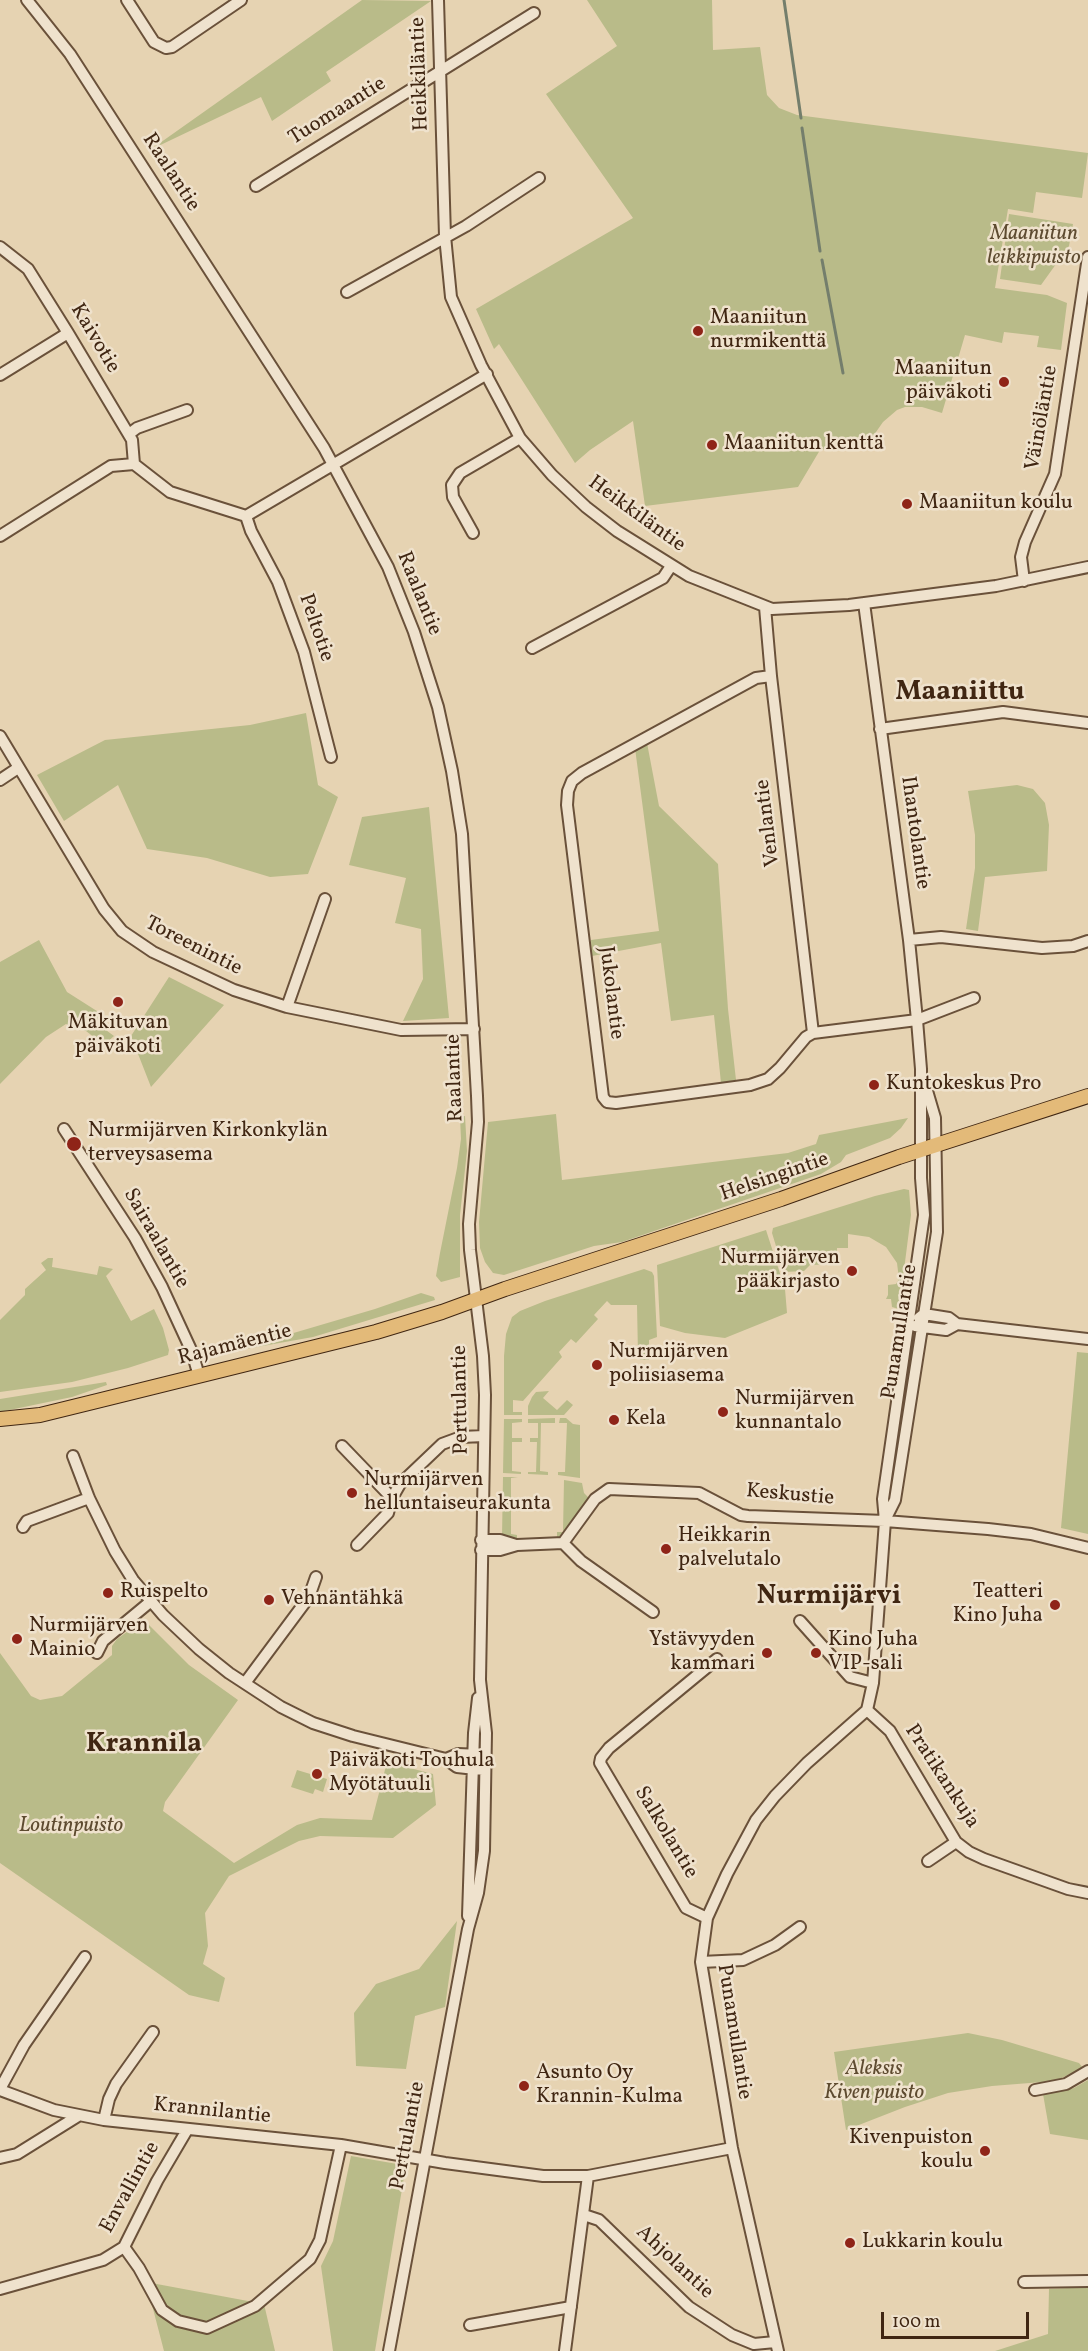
<!DOCTYPE html>
<html>
<head>
<meta charset="utf-8">
<style>
  body { margin:0 }
  #map { position:relative; width:1088px; height:2351px; overflow:hidden; background:#e6d3b2; font-family:Vollkorn,serif }
  canvas { display:block }
  .scale { position:absolute; left:881px; top:2312px; width:148px; height:27px; box-sizing:border-box; border:3px solid #402612; border-top:0; padding-left:8px; font-size:18px; line-height:21px; white-space:nowrap; color:#402612; -webkit-text-stroke:4px #efe2cd; paint-order:stroke }
</style>
</head>
<body>
<div id="map">
<canvas width="1088" height="2351"></canvas>
<div class="scale">100 m</div>
</div>
<script>
const ctx = document.querySelector('canvas').getContext('2d');
ctx.lineJoin = 'round';
function fill(path, color) {
  ctx.fillStyle = color;
  ctx.fill(path, 'evenodd');
}
function poly(rows) {
  const path = new Path2D();
  for (const r of rows) {
    path.moveTo(r[0], r[1]);
    for (let i = 2; i < r.length; i += 2) path.lineTo(r[i], r[i + 1]);
  }
  return path;
}
function stroke(path, color, width, dash) {
  ctx.strokeStyle = color;
  ctx.lineWidth = width;
  ctx.lineCap = dash ? 'butt' : 'round';
  ctx.setLineDash(dash || []);
  ctx.stroke(path);
}
function label(font, color, halo, rows, align = 'center') {
  ctx.font = font + ' Vollkorn,serif';
  ctx.lineWidth = 5;
  ctx.setLineDash([]);
  ctx.textBaseline = 'middle';
  ctx.strokeStyle = halo;
  ctx.fillStyle = color;
  for (const [text, x, y, turn = 0] of rows) {
    ctx.save();
    ctx.translate(x, y);
    ctx.rotate((+turn || 0) * Math.PI / 180);
    ctx.textAlign = isNaN(turn) ? turn : align;
    if (halo) ctx.strokeText(text, 0, 0);
    ctx.fillText(text, 0, 0);
    ctx.restore();
  }
}
fill(poly([
  [362,0,431,1,326,72,331,81,272,121,261,97,150,150],
  [587,0,712,0,713,50,760,47,767,95,779,108,797,115,1088,153,1082,198,1036,192,1033,213,1008,209,995,288,1047,295,1067,303,1061,350,1037,347,1039,336,1004,332,1002,343,965,335,942,413,922,407,905,407,897,410,883,422,876,432,873,444,820,450,798,487,645,506,633,421,590,450,575,463,499,344,494,349,476,309,633,218,546,94,617,46],
  [1009,214,1073,224,1069,246,1041,285,1000,279],
  [306,713,318,785,338,797,308,874,270,877,207,858,147,849,118,785,64,821,37,775,105,740,250,725],
  [647,743,659,806,718,864,728,1009,736,1080,721,1083,714,1015,671,1021,661,943,592,956,591,940,659,931,635,748],
  [1017,785,1033,789,1045,803,1049,825,1047,871,985,877,978,931,966,929,975,868,975,835,968,791],
  [429,807,449,1018,403,1021,423,979,421,929,395,923,406,878,349,865,362,817],
  [39,940,67,992,100,1013,99,1025,114,1036,104,1045,86,1031,66,1024,46,1037,0,1084,0,962],
  [169,977,224,1005,151,1087,131,1036],
  [556,1114,562,1180,788,1153,816,1144,819,1135,908,1118,901,1128,890,1138,846,1155,841,1162,821,1174,622,1242,594,1246,504,1275,493,1273,485,1262,480,1248,479,1222,488,1122],
  [465,1116,467,1151,460,1215,460,1277,441,1282,436,1276,440,1253,457,1168,461,1139,460,1117],
  [904,1189,909,1190,911,1215,899,1309,892,1307,891,1299,886,1299,888,1295,888,1285,896,1284,899,1279,897,1263,886,1247,869,1237,848,1234,848,1248,837,1248,837,1264,810,1265,804,1271,784,1272,772,1233,773,1228,875,1196],
  [766,1230,785,1289,787,1313,725,1338,685,1333,660,1326,657,1265],
  [48,1258,53,1258,52,1267,97,1275,99,1266,113,1269,106,1276,131,1321,154,1309,163,1328,169,1350,168,1355,128,1368,72,1382,0,1392,0,1320,25,1295,25,1289,46,1270,41,1263],
  [644,1269,652,1272,654,1276,657,1337,649,1340,649,1360,640,1360,638,1355,637,1305,611,1305,607,1301,594,1315,598,1319,576,1343,571,1339,559,1352,562,1357,523,1401,513,1400,513,1412,522,1412,522,1415,504,1415,504,1356,506,1334,512,1317,520,1311,545,1301],
  [421,1293,434,1297,435,1300,313,1337,229,1352,375,1309],
  [1077,1352,1088,1353,1088,1534,1061,1528],
  [106,1382,107,1385,72,1397,0,1412,0,1399],
  [549,1391,543,1398,557,1410,567,1400,573,1405,564,1415,528,1415,528,1406,532,1397,536,1392],
  [555,1418,555,1423,541,1423,540,1471,548,1472,548,1475,528,1474,528,1472,536,1472,537,1442,530,1442,530,1438,538,1438,538,1423,528,1423,528,1419],
  [560,1418,566,1418,573,1424,580,1425,580,1478,558,1475,558,1472,565,1472,567,1423,559,1423],
  [504,1419,522,1419,522,1422,512,1423,512,1438,522,1438,522,1442,512,1442,512,1471,521,1472,521,1474,503,1473],
  [503,1477,518,1477,511,1478,511,1534,517,1535,517,1538,502,1537],
  [564,1480,582,1483,584,1493,589,1498,566,1532,557,1538,557,1532,563,1532],
  [141,1622,148,1624,189,1665,238,1700,165,1802,163,1811,234,1863,297,1825,320,1818,372,1820,387,1762,433,1774,436,1805,393,1838,320,1836,299,1841,229,1876,205,1913,208,1946,203,1964,225,1978,219,2002,189,1995,0,1863,0,1653,31,1696,40,1700,62,1696,112,1655,112,1646,117,1639],
  [297,1770,327,1779,323,1792,315,1789,313,1794,291,1787],
  [457,1921,445,2007,415,2016,406,2069,356,2066,354,2013,376,1984,419,1969],
  [968,2033,1002,2040,1079,2063,1083,2068,1055,2081,992,2086,948,2093,905,2107,846,2130,834,2052],
  [1088,2080,1088,2140,1050,2134,1043,2094,1074,2088],
  [351,2156,403,2165,404,2177,375,2351,333,2351,321,2266,333,2241],
  [146,2282,264,2304,275,2351,164,2351],
  [1088,2287,1088,2351,995,2351,1048,2334,1049,2289]
]), '#b9bb89');
stroke(poly([
  [784,0,801,118],
  [802,128,820,251],
  [822,260,843,373]
]), '#747e6c', 3);
const minor = poly([
  [27,0,70,54,324,448,388,567,414,632,438,707,452,771,462,834,477,1096,478,1122,469,1224,470,1250,483,1356,485,1395,480,1680,486,1733,484,1851,478,1893,468,1929,389,2351],
  [127,0,154,42,166,48,172,47,241,0],
  [438,0,445,236,451,297,481,365,520,438,552,475,586,507,617,531,689,576,772,609,849,605,996,586,1088,567],
  [256,186,534,13],
  [0,247,28,269,68,333,132,440,134,464],
  [347,292,466,226,539,178],
  [0,375,68,333],
  [129,434,137,428,187,410],
  [246,516,251,531,278,582,304,652,331,757],
  [473,533,453,497,452,485,460,473,520,438],
  [0,536,111,466,134,464,170,492,246,516,487,374],
  [1024,581,1021,557,1025,542,1055,474,1088,257],
  [765,607,771,676,813,1033],
  [532,648,663,578,671,566],
  [771,676,756,678,582,773,572,781,568,791,567,805,603,1097,607,1102,616,1103,750,1085,768,1079,780,1068,806,1037,813,1033,917,1020,974,998],
  [880,729,1003,712,1088,723],
  [0,736,104,909,122,931,153,952,234,990,287,1007,401,1030,474,1029],
  [0,780,18,768],
  [909,940,941,937,1042,948,1073,946,1088,941],
  [287,1007,325,899],
  [64,1129,135,1238,162,1287,192,1352,199,1376],
  [919,1318,924,1314,949,1318,957,1324,1088,1339],
  [915,1326,946,1330,957,1324],
  [342,1446,392,1498],
  [73,1456,89,1498,115,1551,133,1580,163,1615,199,1649,229,1673,281,1707,313,1723,353,1736,446,1759,457,1767,485,1770],
  [886,1518,895,1500,937,1232,935,1118,925,1084],
  [23,1527,27,1521,89,1498],
  [481,1540,500,1540,516,1545],
  [563,1543,581,1561,653,1612],
  [357,1545,388,1513,392,1498,400,1484,442,1444,461,1437,484,1436],
  [481,1550,500,1550,517,1545,563,1543,595,1499,609,1489,699,1493,741,1515,748,1516,885,1521,988,1529,1031,1534,1088,1548],
  [800,1621,850,1677,873,1683],
  [97,1653,103,1641,150,1602],
  [245,1683,309,1597,316,1577],
  [867,1710,890,1731,956,1842,969,1852,984,1859,1068,1889,1088,1893],
  [446,1759,458,1754,480,1755],
  [928,1861,956,1842],
  [468,1916,474,1733,478,1698],
  [707,1918,686,1908,600,1763,601,1758,609,1748,717,1659],
  [701,1962,743,1960,775,1945,800,1927],
  [0,2089,24,2045,85,1957],
  [0,2090,54,2110,104,2120,341,2145,445,2163,543,2176,588,2176,732,2148],
  [1035,2090,1066,2084,1088,2071],
  [104,2120,109,2099,116,2084,153,2032],
  [0,2158,17,2154,78,2116],
  [584,2215,599,2220,689,2307,732,2335,754,2344,775,2342],
  [124,2247,139,2268,162,2310,178,2321,207,2328,255,2306,310,2259,320,2240,341,2145],
  [1024,2282,1088,2281],
  [0,2289,103,2260,124,2247,157,2181,187,2130],
  [470,2325,571,2307],
  [565,2351,588,2176],
  [778,2351,732,2148,701,1962,707,1918,727,1874,756,1820,775,1796,807,1763,867,1710,873,1683,885,1521,883,1499,924,1215,921,1178,921,1069,917,1020,909,940,864,603]
]);
const major = poly([
  [0,1419,40,1415,97,1401,376,1332,442,1312,505,1289,781,1199,899,1157,1088,1096]
]);
stroke(minor, '#6a513a', 14);
stroke(major, '#402612', 16);
stroke(minor, '#efe2cd', 10);
stroke(major, '#e3ba79', 14);
for (const [x, y, r, color] of [
  [698,331,6,"#8f2418"],
  [1004,382,6,"#8f2418"],
  [712,445,6,"#8f2418"],
  [907,504,6,"#8f2418"],
  [118,1002,6,"#8f2418"],
  [874,1085,6,"#8f2418"],
  [74,1144,8,"#8f2418"],
  [852,1271,6,"#8f2418"],
  [597,1365,6,"#8f2418"],
  [723,1412,6,"#8f2418"],
  [614,1420,6,"#8f2418"],
  [352,1493,6,"#8f2418"],
  [666,1549,6,"#8f2418"],
  [108,1593,6,"#8f2418"],
  [269,1600,6,"#8f2418"],
  [1055,1605,6,"#8f2418"],
  [17,1639,6,"#8f2418"],
  [767,1653,6,"#8f2418"],
  [816,1653,6,"#8f2418"],
  [317,1774,6,"#8f2418"],
  [524,2086,6,"#8f2418"],
  [985,2151,6,"#8f2418"],
  [850,2243,6,"#8f2418"]
]) {
  const dot = new Path2D();
  dot.arc(x, y, r, 0, 2 * Math.PI);
  ctx.fillStyle = color;
  ctx.fill(dot);
  stroke(dot, '#efe2cd', 2);
}
label('21px', '#402612', '#efe2cd', [
  ["Heikkiläntie",421,74,-92],
  ["Tuomaantie",338,112,-32],
  ["Raalantie",170,173,57],
  ["Kaivotie",94,339,59],
  ["Väinöläntie",1043,418,-80],
  ["Heikkiläntie",636,515,36],
  ["Raalantie",418,594,68],
  ["Peltotie",315,628,71],
  ["Venlantie",769,823,-97],
  ["Ihantolantie",914,833,82],
  ["Toreenintie",193,947,27],
  ["Jukolantie",610,993,83],
  ["Raalantie",456,1078,-92],
  ["Helsingintie",775,1178,-19],
  ["Sairaalantie",155,1239,60],
  ["Punamullantie",901,1332,-81],
  ["Rajamäentie",235,1346,-14],
  ["Perttulantie",462,1400,-91],
  ["Keskustie",790,1496,5],
  ["Pratikankuja",941,1777,57],
  ["Salkolantie",665,1833,59],
  ["Punamullantie",733,2032,81],
  ["Krannilantie",212,2112,6],
  ["Perttulantie",409,2136,-79],
  ["Envallintie",131,2188,-61],
  ["Ahjolantie",674,2263,43]
]);
label('italic 21px', '#5e4b30', '#efe2cd', [
  ["Maaniitun",1034,235],
  ["leikkipuisto",1034,259],
  ["Loutinpuisto",71,1827],
  ["Aleksis",874,2070],
  ["Kiven puisto",874,2094]
]);
label('21px', '#402612', '#efe2cd', [
  ["Maaniitun",710,319],
  ["nurmikenttä",710,343],
  ["Maaniitun",992,370,"right"],
  ["päiväkoti",992,394,"right"],
  ["Maaniitun kenttä",724,445],
  ["Maaniitun koulu",919,504],
  ["Mäkituvan",118,1024,"center"],
  ["päiväkoti",118,1048,"center"],
  ["Kuntokeskus Pro",886,1085],
  ["Nurmijärven Kirkonkylän",88,1132],
  ["terveysasema",88,1156],
  ["Nurmijärven",840,1259,"right"],
  ["pääkirjasto",840,1283,"right"],
  ["Nurmijärven",609,1353],
  ["poliisiasema",609,1377],
  ["Nurmijärven",735,1400],
  ["kunnantalo",735,1424],
  ["Kela",626,1420],
  ["Nurmijärven",364,1481],
  ["helluntaiseurakunta",364,1505],
  ["Heikkarin",678,1537],
  ["palvelutalo",678,1561],
  ["Ruispelto",120,1593],
  ["Teatteri",1043,1593,"right"],
  ["Kino Juha",1043,1617,"right"],
  ["Vehnäntähkä",281,1600],
  ["Nurmijärven",29,1627],
  ["Mainio",29,1651],
  ["Ystävyyden",755,1641,"right"],
  ["kammari",755,1665,"right"],
  ["Kino Juha",828,1641],
  ["VIP-sali",828,1665],
  ["Päiväkoti Touhula",329,1762],
  ["Myötätuuli",329,1786],
  ["Asunto Oy",536,2074],
  ["Krannin-Kulma",536,2098],
  ["Kivenpuiston",973,2139,"right"],
  ["koulu",973,2163,"right"],
  ["Lukkarin koulu",862,2243]
], 'left');
label('bold 27px', '#402612', '#efe2cd', [
  ["Maaniittu",960,694],
  ["Nurmijärvi",829,1598],
  ["Krannila",144,1746]
]);
</script>
</body>
</html>
